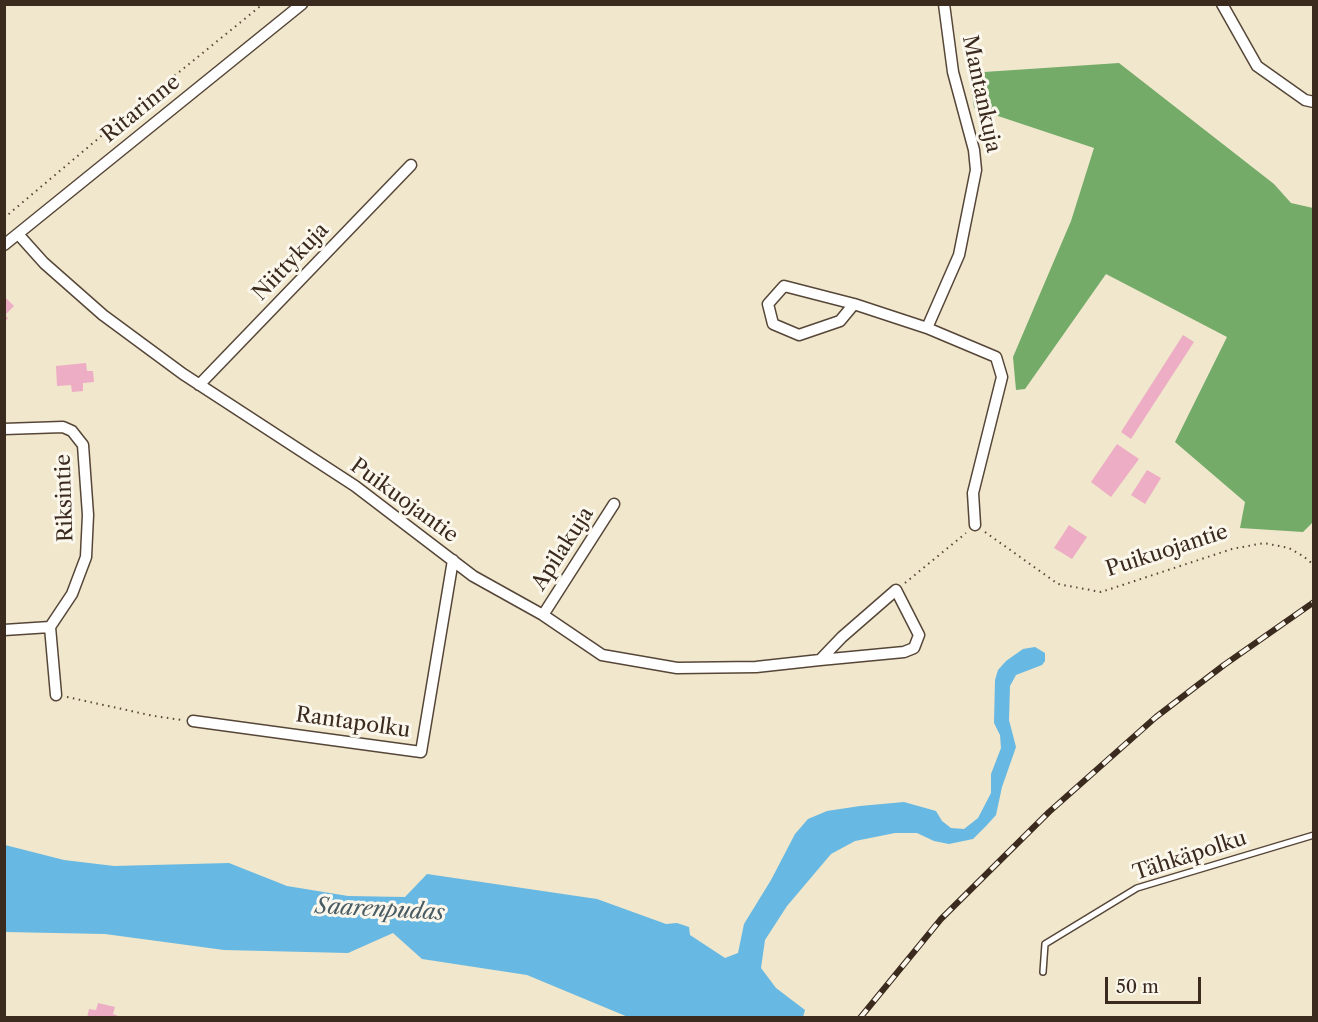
<!DOCTYPE html>
<html>
<head>
<meta charset="utf-8">
<style>
  body { margin:0 }
  #map { position:relative; width:1318px; height:1022px; overflow:hidden; background:#f0e7cc; font-family:"Libre Caslon Text",serif }
  canvas { display:block }
  .frame { position:absolute; inset:0; border:6px solid #3b2a1e; pointer-events:none }
  .scale { position:absolute; left:1105px; top:977px; width:96px; height:27px; box-sizing:border-box; border:3px solid #3b2a1e; border-top:0; padding-left:8px; font-size:18px; line-height:21px; white-space:nowrap; color:#3b2a1e; -webkit-text-stroke:4px #fbf7ec; paint-order:stroke }
</style>
</head>
<body>
<div id="map">
<canvas width="1318" height="1022"></canvas>
<div class="frame"></div>
<div class="scale">50 m</div>
</div>
<script>
const ctx = document.querySelector('canvas').getContext('2d');
ctx.lineJoin = 'round';
function fill(path, color) {
  ctx.fillStyle = color;
  ctx.fill(path, 'evenodd');
}
function poly(rows) {
  const path = new Path2D();
  for (const r of rows) {
    path.moveTo(r[0], r[1]);
    for (let i = 2; i < r.length; i += 2) path.lineTo(r[i], r[i + 1]);
  }
  return path;
}
function stroke(path, color, width, dash) {
  ctx.strokeStyle = color;
  ctx.lineWidth = width;
  ctx.lineCap = dash ? 'butt' : 'round';
  ctx.setLineDash(dash || []);
  ctx.stroke(path);
}
function label(font, color, halo, rows, align = 'center') {
  ctx.font = font + ' "Libre Caslon Text",serif';
  ctx.lineWidth = 6;
  ctx.setLineDash([]);
  ctx.textBaseline = 'middle';
  ctx.strokeStyle = halo;
  ctx.fillStyle = color;
  for (const [text, x, y, turn = 0] of rows) {
    ctx.save();
    ctx.translate(x, y);
    ctx.rotate((+turn || 0) * Math.PI / 180);
    ctx.textAlign = isNaN(turn) ? turn : align;
    if (halo) ctx.strokeText(text, 0, 0);
    ctx.fillText(text, 0, 0);
    ctx.restore();
  }
}
fill(poly([
  [1119,63,1274,184,1291,203,1313,208,1314,521,1303,532,1240,528,1245,502,1175,442,1227,337,1106,274,1025,389,1016,390,1013,357,1071,221,1094,148,974,108,969,73]
]), '#74ab69');
fill(poly([
  [1035,647,1045,653,1045,661,1042,665,1016,675,1010,686,1009,720,1016,747,1002,787,996,815,987,825,973,839,949,844,934,841,917,833,895,833,855,841,831,854,787,906,765,940,761,968,776,988,805,1010,803,1017,628,1017,527,975,422,959,393,933,348,953,224,950,105,934,5,932,5,845,64,860,114,866,229,863,287,886,348,896,405,897,427,874,597,899,666,924,677,923,689,927,690,935,725,958,738,953,744,924,771,880,795,834,808,819,827,811,860,806,904,802,936,811,942,821,951,828,964,829,978,818,991,793,991,774,1001,748,1000,735,994,723,995,680,998,670,1006,661,1023,649]
]), '#67b8e2');
fill(poly([
  [4,296,14,306,5,315,8,318,5,322],
  [1183,335,1194,342,1131,439,1121,432],
  [86,363,87,371,93,371,94,382,83,383,83,391,72,392,71,385,57,386,56,366],
  [1117,444,1139,459,1111,497,1091,482],
  [1147,470,1161,478,1145,504,1131,495],
  [1069,525,1087,537,1072,559,1054,548],
  [98,1003,115,1007,113,1014,123,1018,87,1018,89,1009,96,1010]
]), '#edadc4');
const lane = poly([
  [1043,972,1045,944,1137,888,1314,835]
]);
const street = poly([
  [1222,4,1257,66,1305,100,1314,102],
  [18,234,44,263,103,315,183,374,355,486,473,576,543,615,602,655,677,668,756,667,820,660,842,637,896,590,919,635,914,648,904,652,820,660],
  [4,245,302,4],
  [854,304,840,321,799,335,773,324,768,304,784,286,854,304,927,328,996,357,1002,377,973,493,975,525],
  [927,328,959,255,976,170,974,150,953,72,944,4],
  [199,385,411,165],
  [4,429,63,427,72,431,83,445,88,515,86,557,72,594,50,627,4,630],
  [543,615,614,504],
  [50,627,56,695],
  [193,721,421,752,453,560]
]);
stroke(lane, '#564638', 8);
stroke(street, '#564638', 13);
stroke(poly([
  [4,218,125,116,263,4],
  [985,532,1058,584,1101,592,1232,549,1264,543,1289,548,1303,556,1314,565],
  [905,583,966,533],
  [67,697,154,716,182,720]
]), '#564638', 2, [1.5, 4.5]);
stroke(lane, '#fff', 5);
stroke(street, '#fff', 10);
const rail = poly([
  [860,1018,941,919,1049,812,1156,717,1224,665,1314,602]
]);
stroke(rail, '#3b2a1e', 6);
stroke(rail, '#fbf7ec', 4, [11]);
label('21px', '#3b2a1e', '#fbf7ec', [
  ["Mantankuja",981,94,78],
  ["Ritarinne",141,109,-39],
  ["Niittykuja",291,262,-46],
  ["Riksintie",65,498,-92],
  ["Puikuojantie",404,501,36],
  ["Apilakuja",563,549,-57],
  ["Puikuojantie",1167,551,-18],
  ["Rantapolku",353,723,8],
  ["Tähkäpolku",1190,856,-18]
]);
label('italic 22px', '#4a5c63', '#fbf7ec', [
  ["Saarenpudas",380,910,3]
]);
</script>
</body>
</html>
